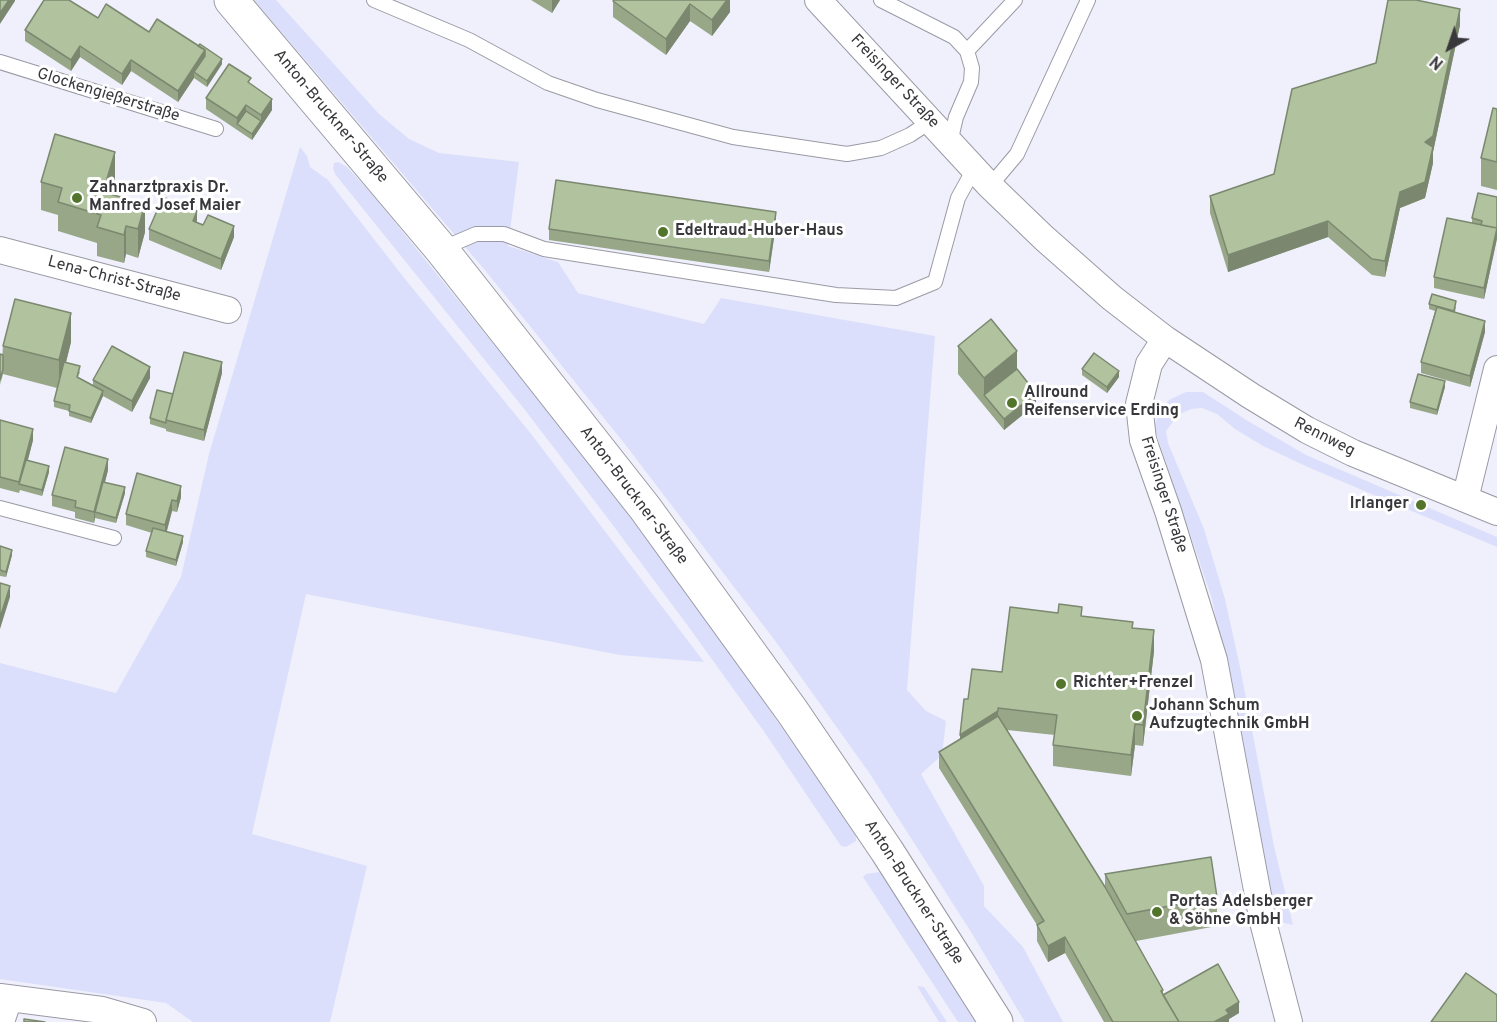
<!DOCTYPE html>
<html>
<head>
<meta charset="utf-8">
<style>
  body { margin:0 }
  #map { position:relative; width:1497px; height:1022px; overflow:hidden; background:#eff0fb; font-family:Overpass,sans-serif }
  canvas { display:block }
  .north { position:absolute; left:1419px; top:18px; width:60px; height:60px; -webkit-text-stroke:4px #fff; paint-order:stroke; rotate:220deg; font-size:16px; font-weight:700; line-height:24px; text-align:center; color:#38383c }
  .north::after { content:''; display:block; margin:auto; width:21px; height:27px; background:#38383c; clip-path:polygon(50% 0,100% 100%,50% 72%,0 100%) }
</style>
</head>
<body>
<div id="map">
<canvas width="1497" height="1022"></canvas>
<div class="north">N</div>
</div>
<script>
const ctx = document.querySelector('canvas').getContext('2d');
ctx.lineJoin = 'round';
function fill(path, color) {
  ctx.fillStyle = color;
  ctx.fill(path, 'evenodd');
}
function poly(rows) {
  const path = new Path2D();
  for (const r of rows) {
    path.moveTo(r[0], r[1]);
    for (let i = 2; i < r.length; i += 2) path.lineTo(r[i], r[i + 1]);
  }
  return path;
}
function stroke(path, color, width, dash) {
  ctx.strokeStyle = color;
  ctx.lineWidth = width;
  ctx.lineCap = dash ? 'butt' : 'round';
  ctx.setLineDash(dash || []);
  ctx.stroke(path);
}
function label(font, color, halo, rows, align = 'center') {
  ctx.font = font + ' Overpass,sans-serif';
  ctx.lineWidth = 6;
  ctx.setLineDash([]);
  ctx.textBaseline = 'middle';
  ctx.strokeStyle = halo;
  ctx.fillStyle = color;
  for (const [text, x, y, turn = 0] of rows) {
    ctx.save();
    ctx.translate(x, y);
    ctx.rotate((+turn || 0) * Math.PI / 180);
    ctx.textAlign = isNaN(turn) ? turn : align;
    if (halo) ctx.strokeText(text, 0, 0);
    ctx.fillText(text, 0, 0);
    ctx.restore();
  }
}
fill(poly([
  [254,0,276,0,379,114,409,139,439,153,519,162,508,246,558,262,578,293,704,324,721,298,935,336,907,690,926,711,946,721,942,755,921,774,984,886,984,906,1023,947,1063,1022,1025,1022,971,932,870,774,776,642,624,443,484,269],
  [300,147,307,156,310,167,328,180,405,279,532,435,704,662,620,655,306,594,252,834,367,866,330,1022,193,1022,166,1003,0,979,0,663,116,693,181,577,209,454],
  [338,162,347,167,372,194,559,425,628,514,741,668,856,836,856,841,846,847,841,846,765,733,688,626,606,516,525,410,335,174,333,168,334,163],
  [1186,392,1203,392,1248,421,1306,455,1497,537,1497,547,1310,468,1263,446,1235,429,1217,414,1202,408,1191,409,1178,415,1166,431,1168,443,1204,529,1225,599,1240,667,1274,846,1293,925,1276,921,1212,599,1154,427,1159,412,1169,400],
  [880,872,900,900,979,1022,958,1022,863,877,866,874],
  [917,986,924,987,947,1022,939,1022]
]), '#dcdffb');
const service = poly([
  [374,0,469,40,548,83,597,100,733,137,847,154,881,148,910,135,931,121],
  [881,0,954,37,967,51,972,68,971,82,956,117,950,143],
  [967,51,1015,0],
  [0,62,216,129],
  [990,186,1017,154,1088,0],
  [441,249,476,234,504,234,544,249,836,295,896,298,935,282,958,198,974,169],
  [0,508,114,538]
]);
const minor = poly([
  [818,0,990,186,1044,238,1112,298,1165,339,1251,396,1307,430,1353,453,1497,512],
  [0,250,228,310],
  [1165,339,1149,364,1139,404,1143,440,1168,511,1214,660,1263,922,1289,1022],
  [1465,499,1497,369],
  [0,997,102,1010,143,1022],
  [1,1022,9,998]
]);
const secondary = poly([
  [231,0,441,249,645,508,792,711,887,851,996,1022]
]);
stroke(service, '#9a9aa5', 16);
stroke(minor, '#9a9aa5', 28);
stroke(secondary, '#9a9aa5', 35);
stroke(service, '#fff', 14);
stroke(minor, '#fff', 26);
stroke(secondary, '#fff', 33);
fill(poly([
  [531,0,560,0,552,13],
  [730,0,730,12,712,36,690,21,666,55,613,17,613,1],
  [98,18,149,32,222,64,207,87,194,78,178,102,131,71,122,85,80,57,71,71,25,41,25,30],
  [1460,25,1433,152,1433,163,1425,198,1400,208,1385,277,1372,275,1328,237,1228,272,1210,213,1210,196,1274,174],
  [251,84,272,110,252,140,206,109,206,98],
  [1497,109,1497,190,1481,186,1481,158],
  [115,180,111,194,145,232,138,258,126,254,124,263,97,256,97,243,58,231,58,215,41,210,41,182],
  [1478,193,1497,239,1484,299,1434,288,1434,277,1472,223,1472,218],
  [197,222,234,237,221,270,149,240,149,229],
  [776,224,769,272,549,240,549,229],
  [1429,304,1456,307,1455,312,1485,332,1470,387,1421,373,1421,362,1435,311,1429,309],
  [71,342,66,363,80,372,78,377,93,385,93,380,150,378,132,412,103,396,91,423,69,416,69,411,54,407,54,401,57,388,3,374,0,385,3,346],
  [958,346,1017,369,1036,404,1004,430,958,374],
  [1082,369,1119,377,1107,393,1082,375],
  [222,373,204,441,166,431,166,429,150,424,150,418,173,394],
  [1445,387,1437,415,1410,408,1410,402],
  [0,420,33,440,28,460,49,472,42,496,20,490,19,493,0,488],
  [108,470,105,482,125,493,116,523,95,518,94,523,75,518,75,512,52,506,52,495],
  [181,497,177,512,172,511,167,531,183,542,176,566,146,557,146,551,152,533,126,525,126,514],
  [0,546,12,555,6,577,0,576],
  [1082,616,1133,628,1154,651,1143,746,1135,745,1131,776,1053,766,1053,745,1055,735,1007,730,1105,887,1105,874,1217,897,1217,926,1136,941,1163,990,1163,995,1239,1013,1229,1019,1229,1022,1104,1022,1065,953,1048,962,1037,941,1037,925,939,768,939,752,960,740,968,699,1002,672]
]), '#97a788');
fill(poly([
  [9,0,15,0,15,1,0,24,0,13],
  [552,0,560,0,552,13],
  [727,0,730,0,730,12,712,36,712,20],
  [690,4,690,21,666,55,666,39],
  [1460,9,1460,25,1433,152,1433,163,1425,198,1400,208,1385,277,1385,261,1400,192,1425,142],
  [80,46,80,57,71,71,71,60],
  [205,50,205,62,194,72,194,78,178,102,178,91],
  [222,59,222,64,207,87,207,81],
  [131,60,131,71,122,85,122,74],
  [272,99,272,110,252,140,252,134,261,121,261,115],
  [246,105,246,116,237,124,237,129,237,118],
  [115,152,115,180,103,220,103,192],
  [145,204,145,232,138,258,138,229],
  [197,211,197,222,193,221],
  [776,212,776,224,769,272,769,261],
  [1328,221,1328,237,1228,272,1228,255],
  [126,226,126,254,124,263,124,235],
  [234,226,234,237,221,270,221,259],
  [1497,228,1497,238,1484,299,1484,288],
  [71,313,71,342,59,389,59,360],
  [1485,321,1485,332,1470,387,1470,376],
  [1017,351,1017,380,984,395,984,378],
  [222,362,222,373,204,441,204,430],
  [150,367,150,378,132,412,132,401],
  [1119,371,1119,377,1107,393,1107,387],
  [1445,381,1445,387,1437,415,1437,410],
  [103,391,103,396,91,423,91,418],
  [1036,393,1036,404,1004,430,1004,419],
  [33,429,33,440,21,485,19,484,19,493,19,482],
  [108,459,108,470,97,513,95,512,95,518,94,523,94,512],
  [49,466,49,472,42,496,42,490],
  [181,486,181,497,177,512,177,501],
  [125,487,125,493,116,523,116,518],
  [172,500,172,511,165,537,165,525],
  [183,536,183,542,176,566,176,560],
  [12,550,12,555,6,577,6,572],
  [10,586,10,597,0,629,0,618],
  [1154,630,1154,651,1143,746,1143,725],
  [998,711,998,732,960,756,960,735],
  [1135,724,1135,745,1131,776,1131,755],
  [1065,937,1065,953,1048,962,1048,946],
  [1239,1002,1239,1013,1229,1019,1229,1022,1214,1022,1226,1010]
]), '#7b886f');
const building = poly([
  [0,0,9,0,0,13,0,0],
  [44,0,69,0,98,18,106,4,149,32,157,19,205,50,178,91,131,60,122,74,80,46,71,60,25,30,44,0],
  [614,0,727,0,712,20,690,4,666,39,613,1,614,0],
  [1388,0,1416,0,1460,9,1433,136,1425,142,1433,147,1425,182,1400,192,1385,261,1372,259,1328,221,1228,255,1210,196,1274,174,1292,89,1376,63,1388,0],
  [200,44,222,59,207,81,194,72,205,56,205,50,198,46,200,44],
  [229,64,251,78,248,82,272,99,261,115,246,105,237,118,206,98,229,64],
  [1493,108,1497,109,1497,162,1481,158,1493,108],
  [246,111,261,121,252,134,237,124,246,111],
  [55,134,115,152,103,192,145,204,138,229,126,226,124,235,97,227,101,215,58,202,62,188,41,182,55,134],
  [556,180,776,212,769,261,549,229,556,180],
  [1478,193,1497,197,1497,234,1497,228,1481,225,1482,221,1472,218,1478,193],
  [163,197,197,211,193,221,203,225,208,215,234,226,221,259,149,229,163,197],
  [1447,218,1497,228,1484,288,1434,277,1447,218],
  [1432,294,1456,301,1454,311,1429,304,1432,294],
  [15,299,71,313,59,360,3,346,15,299],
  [1437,307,1485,321,1470,376,1421,362,1437,307],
  [991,319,1017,351,984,378,958,346,991,319],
  [112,346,150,367,132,401,93,380,112,346],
  [184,352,222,362,204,430,166,420,184,352],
  [1094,353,1119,371,1107,387,1082,369,1094,353],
  [0,354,3,355,3,369,0,380,0,354],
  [64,362,80,366,77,377,103,391,91,418,69,411,70,405,54,401,64,362],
  [1017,369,1036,393,1004,419,984,395,1017,369],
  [1418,374,1445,381,1437,410,1410,402,1418,374],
  [157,390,173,394,166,420,166,423,150,418,157,390],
  [0,420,33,429,19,482,0,477,0,420],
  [65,447,108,459,94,512,75,507,76,501,52,495,65,447],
  [26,460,49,466,42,490,19,484,26,460],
  [137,473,181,486,177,501,172,500,165,525,126,514,137,473],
  [103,482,125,487,116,518,95,512,103,482],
  [153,528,183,536,176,560,146,551,153,528],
  [0,546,12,550,6,572,0,570,0,546],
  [0,583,10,586,0,618,0,583],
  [1059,604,1082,607,1081,616,1133,622,1132,628,1154,630,1143,725,1135,724,1131,755,1053,745,1057,715,998,708,998,711,960,735,964,699,968,699,972,669,1002,672,1010,607,1058,613,1059,604],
  [998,716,1105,887,1163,990,1161,991,1179,1022,1113,1022,1065,937,1048,946,1037,925,1044,921,939,752,998,716],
  [1211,857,1217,897,1127,914,1105,874,1211,857],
  [1218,964,1239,1002,1226,1010,1229,1014,1214,1022,1179,1022,1163,995,1218,964],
  [1466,973,1497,995,1497,1022,1431,1022,1466,973],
  [24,1019,45,1022,24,1022,24,1019]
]);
fill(building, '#b0c29e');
stroke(building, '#7b886f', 1.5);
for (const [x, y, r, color] of [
  [77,198,6,"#52742b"],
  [663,232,6,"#52742b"],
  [1012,403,6,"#52742b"],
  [1421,505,6,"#52742b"],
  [1061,684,6,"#52742b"],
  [1137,716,6,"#52742b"],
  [1157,912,6,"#52742b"]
]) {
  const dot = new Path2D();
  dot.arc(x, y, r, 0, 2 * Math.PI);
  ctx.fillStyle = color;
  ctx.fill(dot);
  stroke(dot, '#fff', 2);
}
label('16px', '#38383c', '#fff', [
  ["Freisinger Straße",894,82,47],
  ["Glockengießerstraße",108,96,17],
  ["Anton-Bruckner-Straße",330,117,50],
  ["Lena-Christ-Straße",114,280,15],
  ["Rennweg",1324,438,27],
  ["Freisinger Straße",1163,495,72],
  ["Anton-Bruckner-Straße",633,496,53],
  ["Anton-Bruckner-Straße",913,893,57]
]);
label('bold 16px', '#38383c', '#fff', [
  ["Zahnarztpraxis Dr.",89,189],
  ["Manfred Josef Maier",89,207],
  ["Edeltraud-Huber-Haus",675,232],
  ["Allround",1024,394],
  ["Reifenservice Erding",1024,412],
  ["Irlanger",1409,505,"right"],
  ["Richter+Frenzel",1073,684],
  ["Johann Schum",1149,707],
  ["Aufzugtechnik GmbH",1149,725],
  ["Portas Adelsberger",1169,903],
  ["& Söhne GmbH",1169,921]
], 'left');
</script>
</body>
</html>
